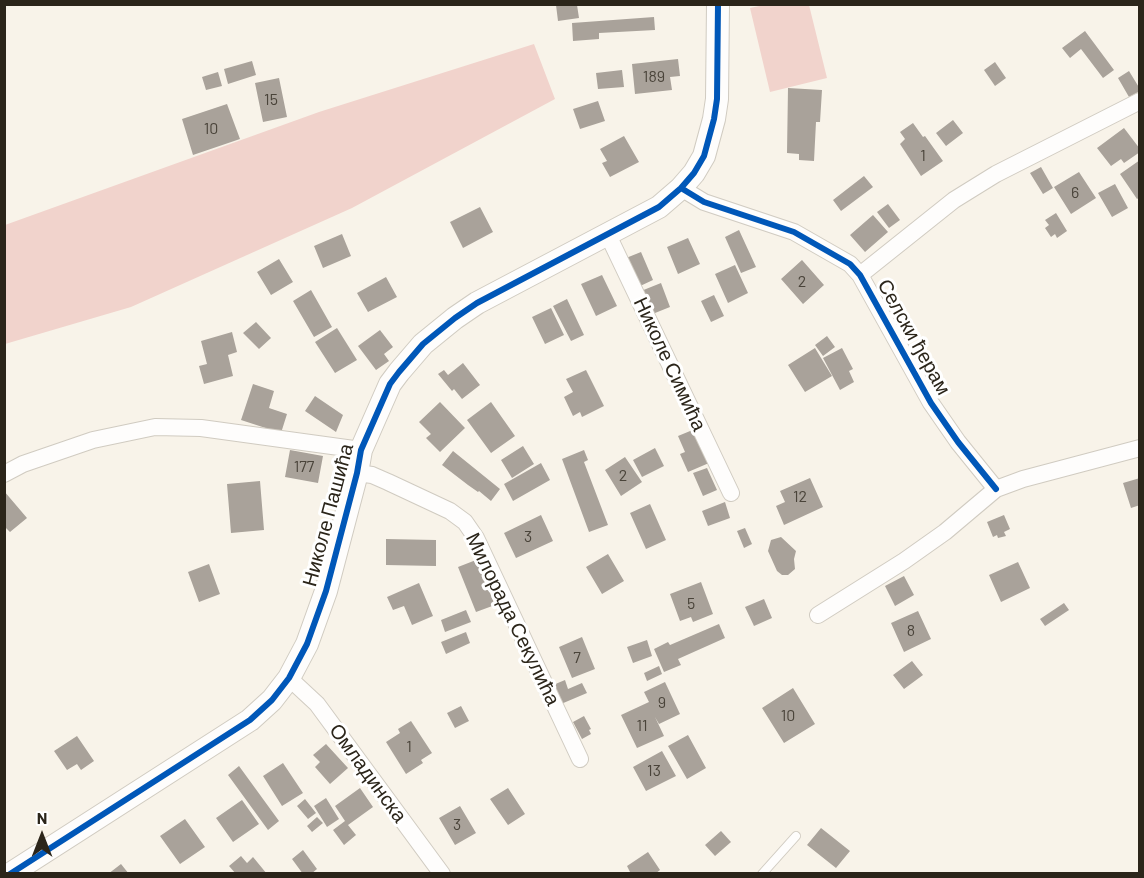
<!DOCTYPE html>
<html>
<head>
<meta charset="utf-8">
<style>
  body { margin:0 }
  #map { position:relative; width:1144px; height:878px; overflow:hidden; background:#f8f3e9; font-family:Barlow,sans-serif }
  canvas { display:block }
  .frame { position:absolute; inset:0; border:6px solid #2b251a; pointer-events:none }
  .north { position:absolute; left:12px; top:806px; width:60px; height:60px; -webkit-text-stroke:4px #fff; paint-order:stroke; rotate:0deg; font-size:16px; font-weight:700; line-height:24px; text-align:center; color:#2b251a }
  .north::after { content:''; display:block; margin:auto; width:21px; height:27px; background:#2b251a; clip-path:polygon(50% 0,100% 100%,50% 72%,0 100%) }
</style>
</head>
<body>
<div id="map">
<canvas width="1144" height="878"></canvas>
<div class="frame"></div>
<div class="north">N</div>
</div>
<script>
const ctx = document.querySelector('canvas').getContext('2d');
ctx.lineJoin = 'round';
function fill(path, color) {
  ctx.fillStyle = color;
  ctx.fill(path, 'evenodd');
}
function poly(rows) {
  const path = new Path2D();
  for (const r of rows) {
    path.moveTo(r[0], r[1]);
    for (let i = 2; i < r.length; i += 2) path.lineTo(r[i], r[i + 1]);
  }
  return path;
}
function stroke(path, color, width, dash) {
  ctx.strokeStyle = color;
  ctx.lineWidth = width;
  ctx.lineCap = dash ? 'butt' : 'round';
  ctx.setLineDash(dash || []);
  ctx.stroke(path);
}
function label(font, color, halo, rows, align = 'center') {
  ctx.font = font + ' Barlow,sans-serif';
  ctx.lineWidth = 6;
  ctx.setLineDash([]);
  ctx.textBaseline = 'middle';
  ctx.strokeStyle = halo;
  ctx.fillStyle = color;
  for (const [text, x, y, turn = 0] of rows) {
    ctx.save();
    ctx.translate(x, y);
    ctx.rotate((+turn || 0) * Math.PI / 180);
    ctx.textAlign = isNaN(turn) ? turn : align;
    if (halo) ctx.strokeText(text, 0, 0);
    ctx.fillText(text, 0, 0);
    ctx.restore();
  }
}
fill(poly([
  [764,5,809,5,827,78,770,92,750,8],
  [534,44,555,99,352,208,131,307,5,344,5,225,319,112]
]), '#f1d3cc');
fill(poly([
  [556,5,577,5,579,18,558,21],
  [654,17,655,30,599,33,599,39,573,41,572,23],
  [1085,31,1114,70,1103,78,1081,49,1070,58,1062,48],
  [678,59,680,76,670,77,672,90,635,94,632,64],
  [252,61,256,75,228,84,224,69],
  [995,62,1006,78,995,86,984,70],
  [622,70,624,87,598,89,596,73],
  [1129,71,1140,89,1140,91,1129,97,1118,78],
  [218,72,222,86,206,90,202,77],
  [279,78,287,117,263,122,255,83],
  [788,88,822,90,820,122,816,122,814,161,799,160,799,154,787,153],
  [598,101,605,121,580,129,573,109],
  [227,104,240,139,193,155,182,119],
  [953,120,963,133,946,146,936,133],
  [913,123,923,137,925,136,943,161,921,176,900,144,905,139,900,132],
  [1124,128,1140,149,1140,152,1124,163,1121,159,1111,166,1097,148],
  [624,136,639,162,610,177,602,163,607,161,600,149],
  [1140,160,1140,197,1137,199,1120,174],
  [1041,167,1053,188,1043,194,1030,173],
  [1079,172,1096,198,1071,214,1054,187],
  [864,176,873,187,841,211,833,200],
  [1115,184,1128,208,1112,217,1098,193],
  [888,204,900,220,889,228,877,212],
  [480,207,493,232,463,248,450,222],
  [1056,213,1067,231,1057,238,1055,234,1051,237,1045,228,1049,225,1045,220],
  [873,215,888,232,865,252,850,235],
  [739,230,756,267,741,273,725,237],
  [342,234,351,256,323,268,314,246],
  [688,238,700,264,678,274,667,247],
  [641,252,653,280,638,287,626,258],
  [279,259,293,282,271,295,257,272],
  [802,260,824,285,803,304,781,279],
  [735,265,748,293,728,303,715,274],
  [602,275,617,306,596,316,581,284],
  [386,277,397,297,368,312,357,293],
  [661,283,670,307,650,315,641,291],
  [311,290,332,327,314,337,293,301],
  [714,295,724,316,711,322,701,301],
  [567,299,584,335,571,341,553,306],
  [551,308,564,335,545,344,532,317],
  [256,322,271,338,259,349,243,333],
  [337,328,357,360,335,373,315,342],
  [380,330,393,347,384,354,389,361,376,370,358,346],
  [232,332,237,352,228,355,233,376,204,384,199,366,207,364,201,341],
  [827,336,835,347,823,356,815,345],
  [815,348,832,376,805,392,788,365],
  [842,348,853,369,849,371,854,382,840,390,823,358],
  [463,363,480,385,462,399,454,389,452,391,438,374,444,370,448,375],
  [586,370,604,406,582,417,580,412,573,416,564,397,573,392,566,379],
  [253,384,274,391,269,408,287,414,281,433,241,420],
  [315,396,343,415,336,432,305,411],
  [440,402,465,428,440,452,426,438,431,434,419,422],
  [491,402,515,436,491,453,467,420],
  [695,429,709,463,688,472,680,454,685,452,678,436],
  [523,446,534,464,512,478,501,460],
  [655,448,664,466,642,477,633,460],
  [290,450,323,456,318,483,285,477],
  [584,450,588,460,584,462,608,525,589,532,562,459],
  [453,451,500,489,491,501,479,491,478,492,468,485,442,465],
  [625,457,642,482,621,496,605,470],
  [541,463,550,480,513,501,504,484],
  [707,468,717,490,703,496,693,473],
  [810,478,823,507,784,525,776,506,785,502,780,491],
  [1140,478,1140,505,1131,508,1123,483],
  [260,481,264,530,231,533,227,484],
  [4,491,27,518,10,532,4,526],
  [725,502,730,518,708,526,702,511],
  [650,504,666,540,646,549,630,513],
  [541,515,553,541,516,558,504,533],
  [1004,515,1010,529,1004,532,1006,536,998,538,997,535,993,537,987,522],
  [745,528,752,544,744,548,737,531],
  [781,537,796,551,794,559,795,569,788,575,782,575,777,571,768,551,771,540],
  [386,539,436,540,436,566,386,565],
  [608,554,624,581,602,594,586,567],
  [476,560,495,605,476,612,458,567],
  [1018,562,1030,588,1001,602,989,575],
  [209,564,220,594,199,602,188,572],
  [904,576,914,595,895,606,885,586],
  [701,582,713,614,693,622,691,617,680,621,670,594],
  [419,583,433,616,412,625,404,606,393,610,387,597],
  [764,599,772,618,754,626,745,607],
  [1064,603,1069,610,1045,626,1040,619],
  [466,610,471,622,445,632,441,620],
  [918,611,931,639,904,652,891,623],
  [719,624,725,638,678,659,681,665,664,672,654,649,668,642,670,645],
  [466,632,470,643,446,654,441,642],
  [582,637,595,669,572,678,559,647],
  [647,640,652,656,633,663,627,647],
  [912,661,923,675,904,689,893,675],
  [659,666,662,674,647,681,644,673],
  [565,680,568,689,582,683,587,693,561,704,553,685],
  [665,682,680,714,659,724,655,717,664,736,637,748,621,715,649,702,644,692],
  [793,688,815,724,784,743,762,708],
  [461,706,469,721,455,728,447,713],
  [584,716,591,729,589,730,591,734,582,739,573,722],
  [411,721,432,753,421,760,423,763,406,774,386,742,400,733,398,729],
  [688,735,706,768,687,779,668,746],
  [77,736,94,761,81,770,77,764,67,770,54,751],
  [326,744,348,768,330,784,315,767,320,762,313,755],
  [662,751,676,776,646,791,633,767],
  [283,763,303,793,282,806,263,776],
  [239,766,279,821,268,830,228,775],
  [360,788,373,807,348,825,356,835,344,845,333,830,345,821,335,806],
  [508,788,525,814,508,825,490,799],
  [326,798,339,819,327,827,314,806],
  [305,799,316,813,308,819,297,806],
  [242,800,259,824,233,842,216,818],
  [460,806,476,833,455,845,439,818],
  [317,817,323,823,312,832,307,826],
  [185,819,205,847,180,864,160,836],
  [821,828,850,851,836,868,807,845],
  [721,831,731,842,715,856,705,845],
  [303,850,317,869,311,874,303,874,292,859],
  [648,852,660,870,655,874,631,874,627,866],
  [241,856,247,863,253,857,267,874,236,874,229,866],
  [121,864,129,874,108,874]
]), '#a9a29a');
const lane = poly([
  [762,874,796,836]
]);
const street = poly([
  [681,188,704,202,794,232,850,264,860,275,931,403,958,442,996,489],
  [608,235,731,493],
  [860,275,954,200,996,174,1140,101],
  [357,473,372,475,388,482,450,511,465,522,476,538,580,759],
  [4,474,23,464,93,440,155,427,201,428,361,450],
  [818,615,904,561,945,532,996,489,1023,479,1140,448],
  [289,678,317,704,442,874]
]);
const secondary = poly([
  [10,874,250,720,272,700,289,678,307,644,326,591,357,473,361,450,390,384,399,372,423,344,455,318,477,303,659,207,681,188,694,173,704,156,714,119,717,99,718,4]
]);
stroke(lane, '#d0cbc1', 10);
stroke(street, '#d0cbc1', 18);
stroke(secondary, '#d0cbc1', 24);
stroke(lane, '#fefdfc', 8);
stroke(street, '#fefdfc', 16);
stroke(secondary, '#fefdfc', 22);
stroke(poly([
  [681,188,704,202,794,232,850,264,860,275,931,403,958,442,996,489],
  [10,874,250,720,272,700,289,678,307,644,326,591,357,473,361,450,390,384,399,372,423,344,455,318,477,303,659,207,681,188,694,173,704,156,714,119,717,99,718,4]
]), '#0057b8', 6);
label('16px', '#4a443a', null, [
  ["189",654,77],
  ["15",271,100],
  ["10",211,129],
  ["1",923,156],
  ["6",1075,193],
  ["2",802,282],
  ["177",304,467],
  ["2",623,476],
  ["12",800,497],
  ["3",528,537],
  ["5",691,604],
  ["8",911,631],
  ["7",577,658],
  ["9",662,703],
  ["10",788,716],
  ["11",642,726],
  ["1",409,747],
  ["13",654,771],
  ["3",457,825]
]);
label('20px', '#2b251a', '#fff', [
  ["Селски ђерам",914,337,61],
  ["Николе Симића",670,364,65],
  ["Николе Пашића",328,515,-75],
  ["Милорада Секулића",513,619,64],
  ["Омладинска",368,773,54]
]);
</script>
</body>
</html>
